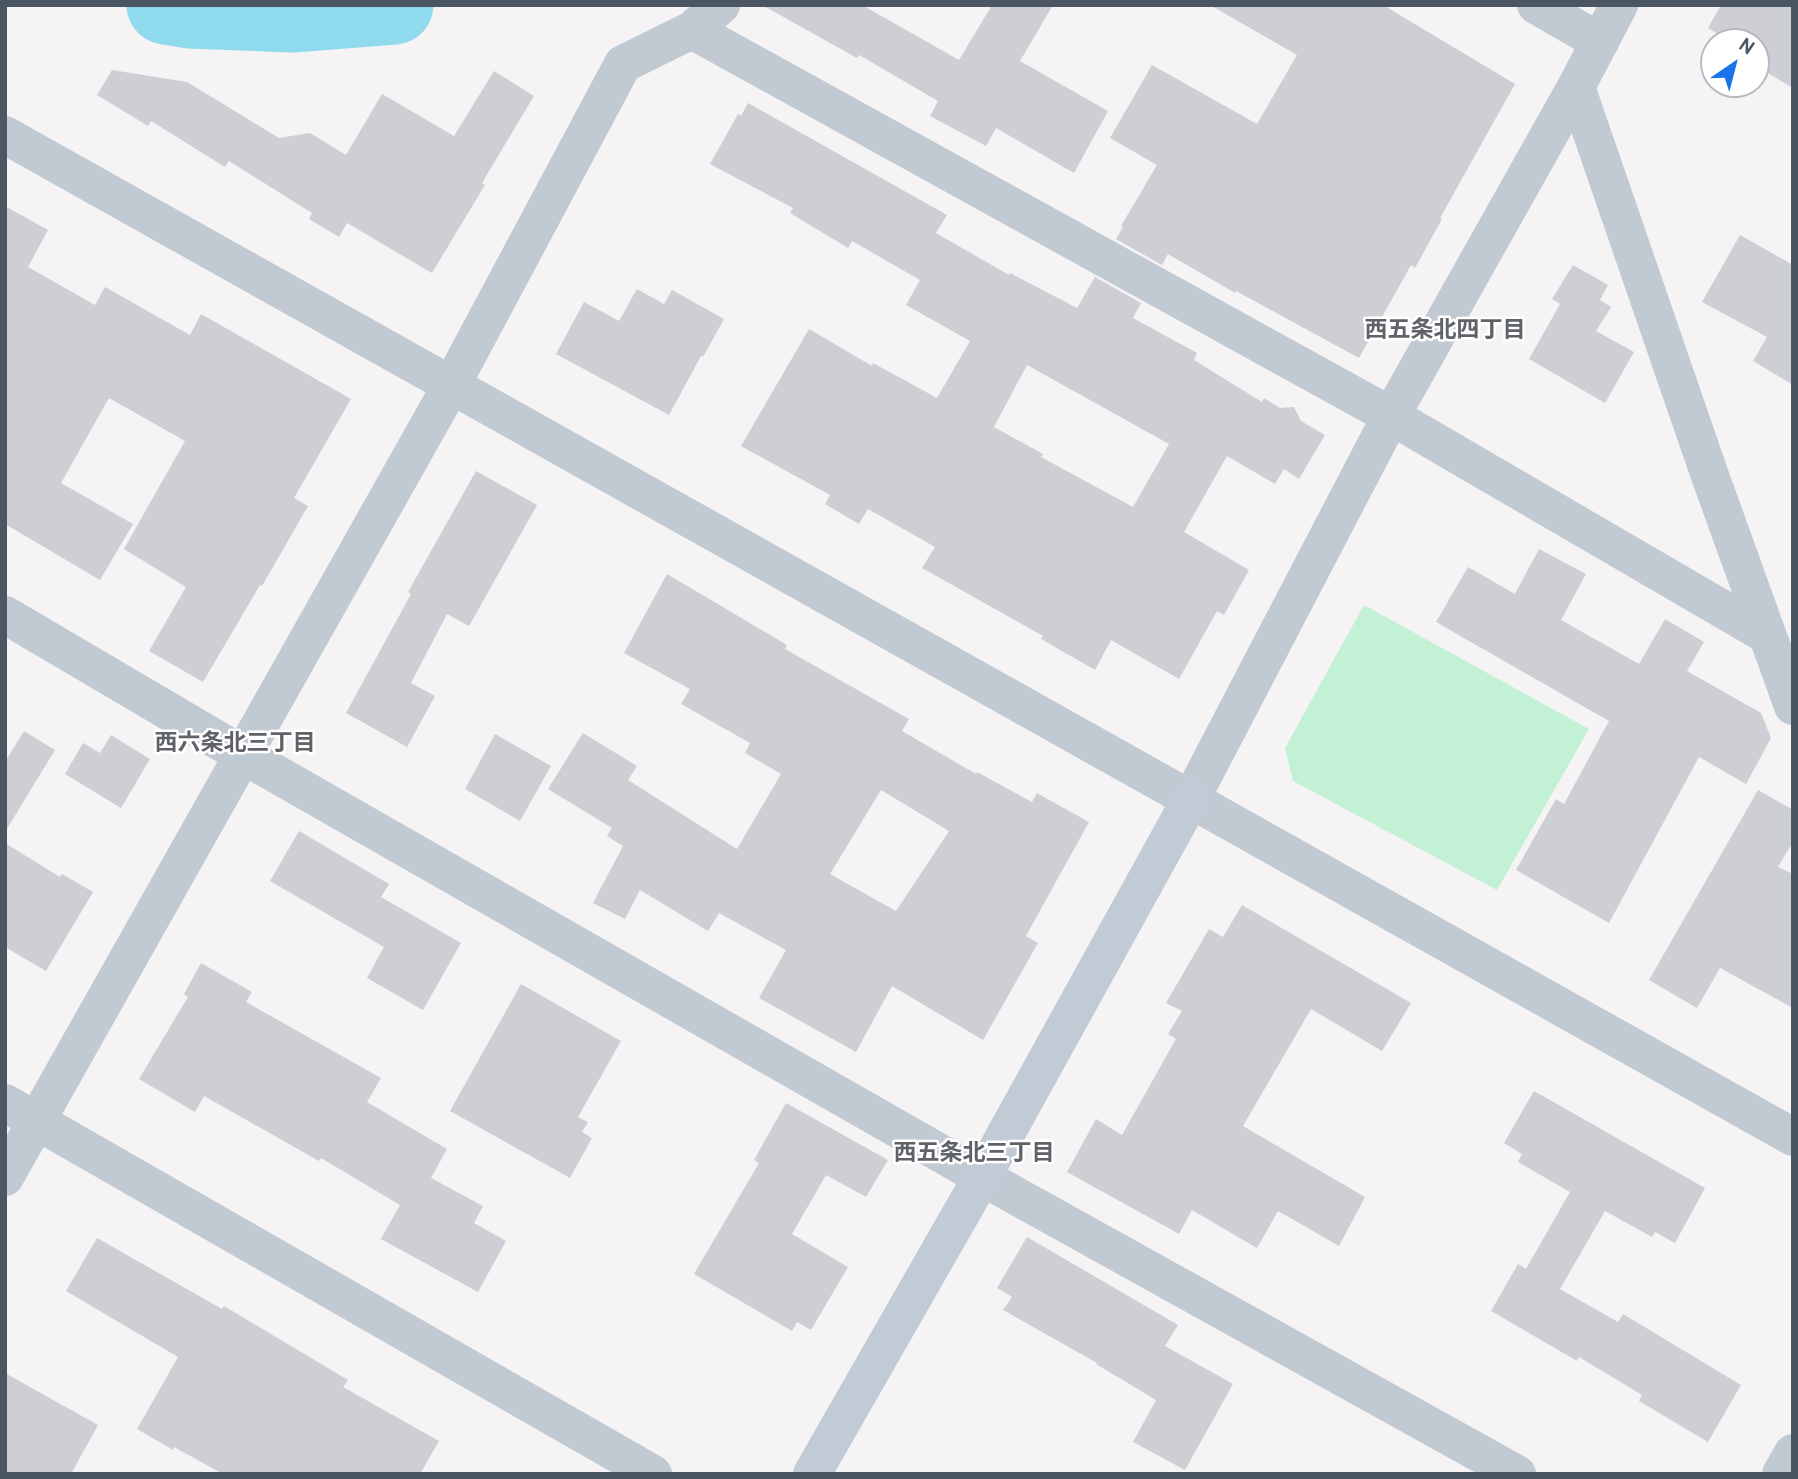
<!DOCTYPE html>
<html>
<head>
<meta charset="utf-8">
<style>
	body { margin:0 }
	#map { position:relative; width:1798px; height:1479px; overflow:hidden; background:#f5f3f3; font-family:Overpass,sans-serif }
	canvas { display:block }
	.frame { position:absolute; inset:0; border:7px solid #4a5661; pointer-events:none }
	.north { position:absolute; left:1700px; top:28px; width:70px; height:70px; box-sizing:border-box; background:#fff; border:2px solid #b7bbc0; border-radius:50%; rotate:35deg; font-size:19px; font-weight:700; line-height:28px; text-align:center; color:#4a5661 }
	.north::after { content:''; display:block; margin:auto; width:24px; height:32px; background:#1a73e8; clip-path:polygon(50% 0,100% 100%,50% 72%,0 100%) }
</style>
</head>
<body>
<div id="map">
<canvas width="1798" height="1479"></canvas>
<div class="frame"></div>
<div class="north">N</div>
</div>
<script>
const ctx = document.querySelector('canvas').getContext('2d');
ctx.lineJoin = 'round';
function paint(path, color) { ctx.fillStyle = color; ctx.fill(path, 'evenodd'); }
const toPath = rows => new Path2D(rows.map(r => 'M' + r).join(''));
function stroke(path, color, width, dash) { ctx.strokeStyle = color; ctx.lineWidth = width; ctx.lineCap = dash ? 'butt' : 'round'; ctx.setLineDash(dash || []); ctx.stroke(path); }
function drawText(font, color, halo, rows, align = 'center') {
  ctx.font = font + ' Overpass,"Noto Sans JP",sans-serif'; ctx.lineWidth = 5; ctx.setLineDash([]); ctx.textBaseline = 'middle'; ctx.strokeStyle = halo; ctx.fillStyle = color; for (const [text, x, y, turn = 0] of rows) {
    ctx.save(); ctx.translate(x, y); ctx.rotate((+turn || 0) * Math.PI / 180); ctx.textAlign = isNaN(turn) ? turn : align; if (halo) ctx.strokeText(text, 0, 0); ctx.fillText(text, 0, 0); ctx.restore();
  }
}
const green = toPath([
	[1364,605,1589,729,1497,890,1293,781,1285,748]
]);
const river = toPath([
	[166,5,190,9,292,13,394,5]
]);
const building = toPath([
	[762,5,862,5,959,60,992,5,1053,5,1020,61,1108,111,1074,173,996,128,986,146,930,116,938,101,859,55,857,58],
	[1210,5,1383,5,1515,84,1440,218,1442,219,1415,268,1411,265,1359,358,1236,291,1235,293,1168,254,1162,265,1116,239,1123,227,1121,226,1157,165,1110,138,1152,65,1257,124,1297,55],
	[1721,5,1793,5,1793,88,1756,66,1756,42,1732,42,1708,28],
	[112,70,187,82,279,138,310,133,346,155,382,94,454,136,494,71,534,96,482,183,485,185,432,273,347,223,339,237,309,219,312,213,229,161,225,167,151,121,148,126,97,95],
	[748,103,947,215,936,233,1009,275,1010,273,1077,308,1095,277,1141,303,1133,318,1197,353,1194,360,1262,402,1264,398,1280,408,1294,407,1301,421,1325,435,1299,479,1284,469,1275,484,1227,456,1184,532,1249,570,1224,615,1217,611,1179,679,1111,640,1095,670,1041,639,1043,636,922,568,935,547,868,509,859,524,825,504,830,495,741,446,809,329,872,366,873,363,937,398,970,341,906,305,920,280,852,241,848,248,790,213,793,208,710,164,738,114,741,116],
	[1027,365,1169,444,1133,507,1041,457,1043,454,994,427],
	[5,206,48,230,28,267,95,305,105,287,190,335,201,314,351,399,294,498,308,506,262,586,260,585,203,682,149,651,186,587,124,549,185,441,109,398,61,483,133,524,100,580,5,524],
	[1740,235,1793,265,1793,385,1753,361,1767,337,1702,302],
	[1573,265,1608,285,1600,300,1611,307,1596,331,1634,352,1605,403,1529,359,1560,304,1552,299],
	[637,289,664,304,672,290,724,319,703,357,701,356,669,415,556,354,584,302,619,321],
	[476,471,537,505,469,626,447,614,411,683,435,696,407,747,346,713,411,594,408,592],
	[1539,549,1586,574,1561,620,1639,664,1665,619,1704,642,1687,671,1761,713,1771,738,1746,784,1699,757,1609,923,1516,870,1556,799,1564,804,1609,721,1436,622,1468,567,1515,594],
	[667,574,787,645,785,649,909,719,902,731,976,774,977,772,1032,802,1037,793,1089,822,1026,936,1038,943,983,1040,892,986,856,1052,759,998,786,950,719,913,708,931,640,890,625,919,593,903,623,846,607,836,612,828,548,789,583,733,637,766,628,780,737,849,781,774,745,753,750,743,681,704,690,689,624,653],
	[881,790,949,831,896,911,830,874],
	[24,731,55,750,5,832,5,762],
	[495,734,551,766,520,821,465,789],
	[111,735,150,759,121,808,65,774,83,743,100,753],
	[1758,790,1793,810,1793,842,1778,867,1793,874,1793,1008,1720,968,1697,1008,1649,980],
	[299,831,389,884,381,897,461,943,423,1010,367,978,384,947,270,881],
	[5,843,60,877,62,874,93,892,46,971,5,947],
	[1242,905,1411,1003,1382,1051,1311,1009,1243,1126,1365,1197,1339,1246,1278,1211,1257,1248,1192,1210,1179,1234,1067,1172,1096,1119,1122,1135,1176,1039,1168,1034,1182,1011,1166,1003,1209,929,1223,937],
	[201,963,252,992,246,1002,381,1078,367,1102,447,1149,431,1178,483,1206,474,1223,506,1241,478,1292,381,1239,400,1205,321,1158,319,1161,204,1096,195,1112,139,1079,188,997,184,994],
	[521,984,621,1041,578,1117,588,1122,582,1132,592,1138,570,1178,450,1111],
	[1534,1091,1705,1188,1675,1243,1655,1232,1652,1237,1605,1211,1560,1289,1618,1322,1623,1314,1741,1385,1708,1442,1639,1401,1642,1395,1579,1357,1577,1361,1491,1311,1518,1264,1526,1269,1570,1192,1518,1162,1522,1154,1504,1143],
	[786,1103,888,1160,866,1197,826,1175,792,1234,848,1267,811,1330,797,1322,792,1331,694,1274,759,1163,754,1160],
	[1027,1237,1178,1325,1165,1346,1233,1384,1185,1470,1133,1442,1156,1400,1096,1364,1097,1363,1003,1310,1012,1297,997,1288],
	[97,1238,222,1309,224,1306,348,1380,343,1387,439,1441,420,1474,223,1474,174,1447,173,1450,137,1429,178,1357,66,1291],
	[5,1373,98,1425,71,1474,5,1474]
]);
const street = toPath([
	[1536,5,1600,42],
	[692,30,1391,416,1767,635],
	[1576,87,1709,473,1793,706],
	[5,135,1793,1137],
	[5,615,243,755,982,1177,1517,1474],
	[1191,799,1391,416,1576,87,1619,5],
	[5,1103,653,1474],
	[5,1177,452,384,623,64,692,30,721,5],
	[1781,1474,1793,1453]
]);
const secondary = toPath([
	[812,1474,982,1177,1191,799]
]);
const neighbourhoodNames = [
	["西五条北四丁目",1445,332],
	["西六条北三丁目",235,745],
	["西五条北三丁目",974,1155]
];
paint(green, '#c3f1d5');
stroke(river, '#90daee', 79);
paint(building, '#cdcfd5');
stroke(street, '#c1cad2', 38);
stroke(secondary, '#c1cbd6', 38);
drawText('bold 23px', '#5f6368', '#fff', neighbourhoodNames);
</script>
</body>
</html>
